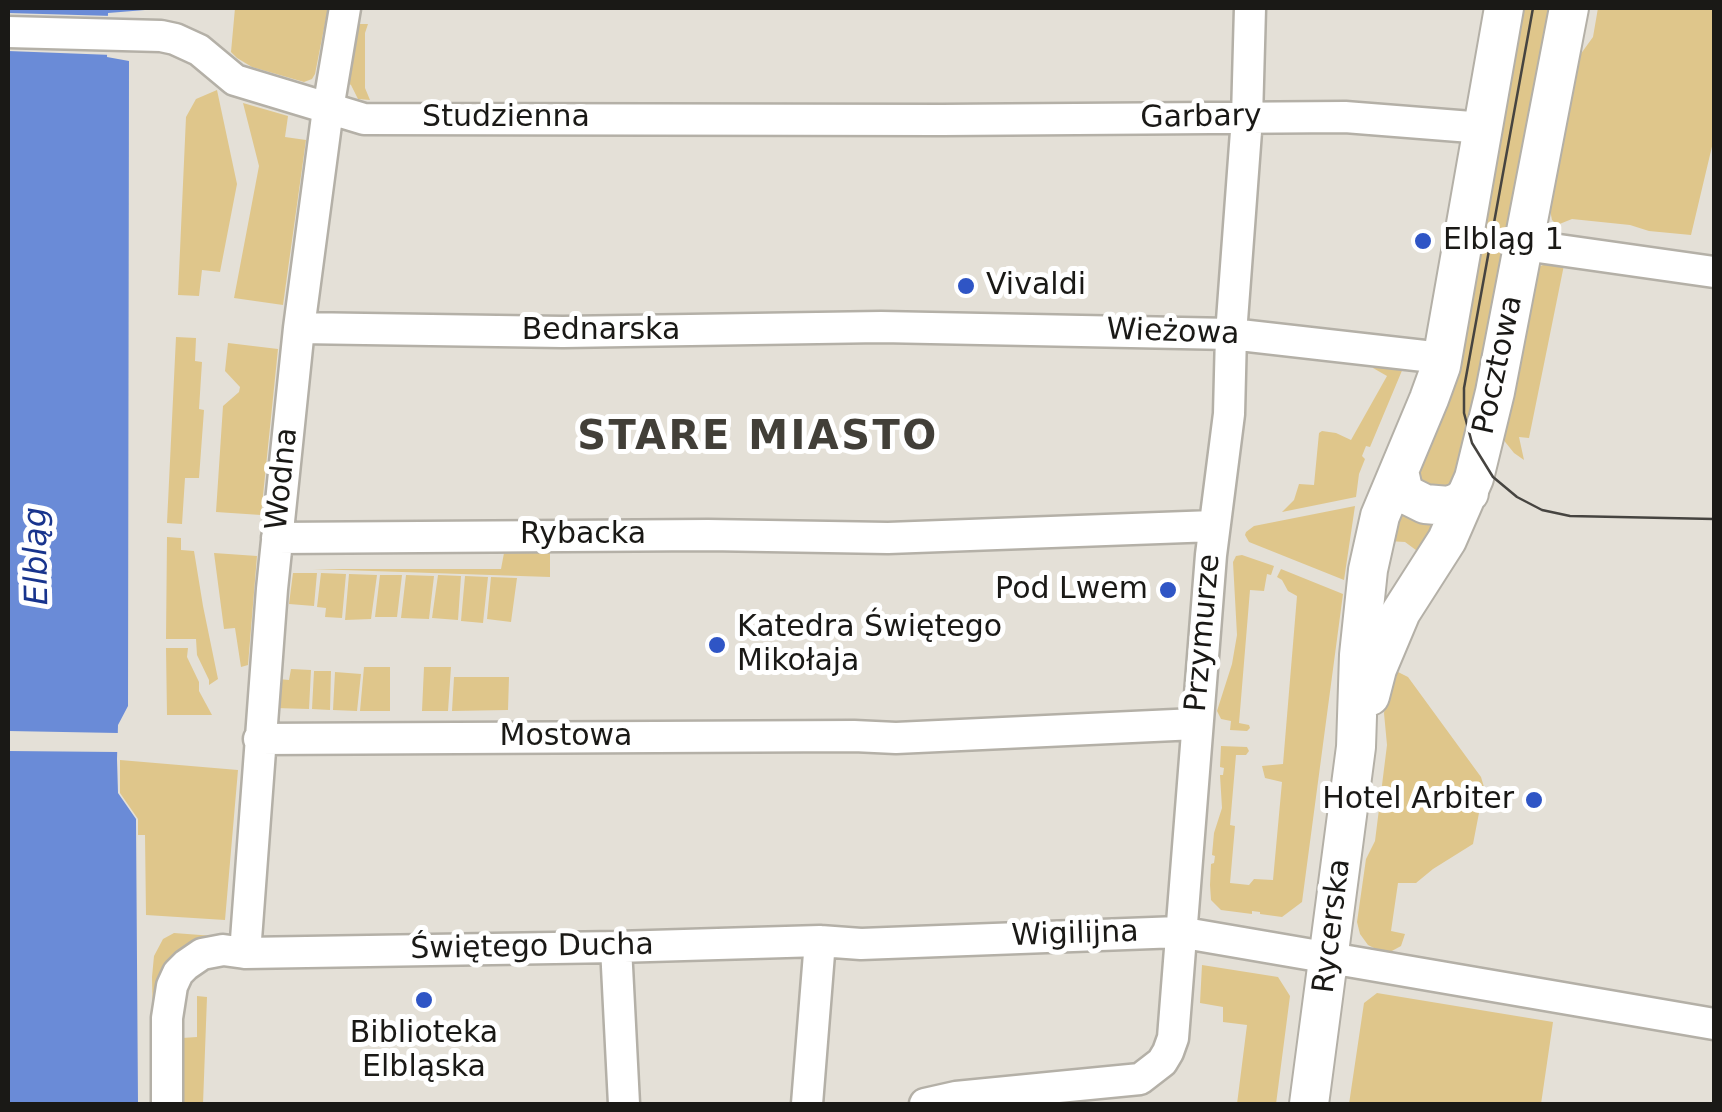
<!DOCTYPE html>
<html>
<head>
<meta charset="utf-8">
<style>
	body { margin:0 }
	#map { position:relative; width:1722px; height:1112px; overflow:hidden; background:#e4e0d7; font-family:"DejaVu Sans",sans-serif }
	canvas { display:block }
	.frame { position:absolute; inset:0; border:10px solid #1a1916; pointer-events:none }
</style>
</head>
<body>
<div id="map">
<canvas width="1722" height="1112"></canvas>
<div class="frame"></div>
</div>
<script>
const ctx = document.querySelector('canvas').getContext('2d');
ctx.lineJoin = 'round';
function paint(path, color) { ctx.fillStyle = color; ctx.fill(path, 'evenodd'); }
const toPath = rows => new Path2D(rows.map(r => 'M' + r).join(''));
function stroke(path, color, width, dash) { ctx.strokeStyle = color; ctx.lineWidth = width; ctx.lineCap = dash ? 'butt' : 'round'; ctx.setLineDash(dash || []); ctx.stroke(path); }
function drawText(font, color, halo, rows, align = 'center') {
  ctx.font = font + ' "DejaVu Sans",sans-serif'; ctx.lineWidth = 10; ctx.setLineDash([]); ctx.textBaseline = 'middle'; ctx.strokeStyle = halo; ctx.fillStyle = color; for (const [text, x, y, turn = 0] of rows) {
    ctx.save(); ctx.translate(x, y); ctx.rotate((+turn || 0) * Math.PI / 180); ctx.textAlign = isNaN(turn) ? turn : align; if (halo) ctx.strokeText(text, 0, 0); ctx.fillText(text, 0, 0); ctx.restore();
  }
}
const green = toPath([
	[235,8,328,8,315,74,312,79,304,82,252,67,237,58,231,52],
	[1514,8,1558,8,1472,448,1446,497,1410,475],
	[1598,8,1714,8,1714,138,1691,235,1649,231,1630,225,1572,219,1557,225,1552,220,1550,210,1580,55,1593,37],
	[353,24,368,24,365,33,365,88,370,100,358,99,351,85,343,80],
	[217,90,237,184,220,272,202,270,199,296,178,295,186,117,196,99],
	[243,103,288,116,285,137,306,140,283,305,234,298,259,166],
	[1548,263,1564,265,1529,438,1519,437,1524,460,1514,453,1498,433,1538,267],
	[176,337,196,338,195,361,202,362,199,409,204,410,199,478,185,478,182,524,167,523],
	[228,343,278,349,261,515,216,512,223,406,239,392,240,387,225,371],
	[1406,361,1370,447,1366,446,1362,456,1365,459,1359,474,1356,497,1282,512,1294,500,1299,484,1314,485,1319,433,1322,431,1336,433,1351,440,1387,376,1373,368,1372,362],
	[1399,500,1438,514,1420,553,1405,542,1388,541],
	[1355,506,1344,580,1249,542,1245,535,1246,532,1254,526],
	[167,537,181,538,181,550,194,551,203,606,218,679,209,685,209,680,197,655,196,639,166,639],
	[550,552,550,577,313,569,501,569,504,553],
	[214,553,257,556,248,665,241,667,235,628,224,629],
	[1242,555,1274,566,1271,575,1267,574,1264,591,1250,590,1239,723,1249,725,1250,728,1247,731,1230,730,1231,721,1221,719,1217,711,1232,664,1237,635,1233,562,1236,556],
	[1281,569,1343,594,1302,902,1282,917,1260,914,1260,912,1252,911,1252,914,1221,910,1211,900,1210,885,1211,864,1214,863,1215,856,1212,855,1214,833,1222,808,1220,775,1223,775,1224,768,1220,767,1221,746,1247,747,1249,751,1246,755,1236,755,1230,825,1235,826,1230,883,1249,885,1254,879,1273,880,1282,782,1265,778,1262,766,1283,764,1297,596,1288,591,1282,580,1277,577],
	[293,573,317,573,314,606,289,604],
	[321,573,346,574,342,618,325,617,326,608,317,607],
	[349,574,377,575,371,619,345,620],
	[380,575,402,575,397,617,375,617],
	[406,575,434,576,429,619,401,618],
	[438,575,461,576,458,620,432,618],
	[465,576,488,577,483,623,461,621],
	[491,577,517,578,511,622,487,619],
	[166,648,188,648,187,657,199,682,199,691,212,715,167,715],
	[364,667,390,667,390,711,360,711],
	[424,667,451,667,448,711,422,711],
	[291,669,311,670,309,709,275,708,278,679,289,680],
	[314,671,331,671,330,710,312,709],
	[1396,671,1408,677,1481,777,1484,787,1473,844,1433,869,1416,883,1398,883,1391,931,1405,934,1401,946,1390,952,1378,950,1368,945,1360,934,1357,922,1366,859,1375,841,1387,745,1384,713,1389,678],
	[335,672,361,674,357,711,333,710],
	[454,677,509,677,508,710,452,711],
	[120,760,238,770,225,920,146,915,145,835,138,835,138,819,120,793],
	[174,933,214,936,187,946,174,956,153,1027,152,977,154,956,163,939],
	[1202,965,1278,977,1290,996,1276,1104,1237,1104,1247,1025,1223,1022,1223,1007,1200,1003],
	[1377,993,1553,1022,1541,1104,1349,1104,1364,1003],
	[197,996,207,997,203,1104,184,1104,182,1038,197,1037]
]);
const water = toPath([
	[8,8,145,8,145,10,108,13,107,57,129,61,128,706,118,725,117,759,118,793,136,819,138,1104,8,1104]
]);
const pier = toPath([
	[8,13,113,16,112,55,8,51],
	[8,731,118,733,118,752,8,751]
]);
const minor = toPath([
	[8,32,161,36,175,39,199,50,235,80,364,119,942,120,1345,117,1484,128],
	[1524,245,1714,272],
	[299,328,563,332,881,327,1231,334,1442,358],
	[277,538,708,535,888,538,1214,526],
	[259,739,854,736,896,738,1196,724],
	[616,947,624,1104],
	[245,953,272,589,299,328,328,109,345,8],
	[167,1104,167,1018,172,986,178,973,186,965,202,954,223,950,245,953,616,947,820,941,861,944,1179,932,1714,1024],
	[807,1104,820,941],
	[925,1104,956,1097,1140,1079,1162,1062,1168,1052,1173,1038,1211,555,1229,414,1231,334,1247,118,1250,8]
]);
const major = toPath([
	[1399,471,1403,489,1409,496,1425,504,1449,506,1459,502,1469,493],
	[1370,696,1377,669,1401,612,1447,540,1474,478,1495,392,1569,8],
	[1309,1104,1356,747,1359,655,1368,570,1380,516,1429,399,1441,366,1504,8]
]);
const tram = toPath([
	[1533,8,1464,388,1464,413,1472,443,1493,477,1517,497,1542,510,1570,516,1714,519]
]);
const markers = [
	[1423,241,10,"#2f55c5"],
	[966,286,10,"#2f55c5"],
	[1168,590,10,"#2f55c5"],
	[717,645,10,"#2f55c5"],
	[1534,800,10,"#2f55c5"],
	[424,1000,10,"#2f55c5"]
];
const streetNames = [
	["Studzienna",506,118],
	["Garbary",1201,118,-1],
	["Bednarska",601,331],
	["Wieżowa",1173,333,2],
	["Pocztowa",1499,365,-78],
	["Wodna",283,479,-84],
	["Rybacka",583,535],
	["Przymurze",1204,633,-85],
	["Mostowa",566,737],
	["Rycerska",1333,926,-83],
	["Wigilijna",1075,935,-2],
	["Świętego Ducha",532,948,-1]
];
const poiNames = [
	["Elbląg 1",1443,241],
	["Vivaldi",986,286],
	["Pod Lwem",1148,590,"right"],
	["Katedra Świętego",737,628],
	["Mikołaja",737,662],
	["Hotel Arbiter",1514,800,"right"],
	["Biblioteka",424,1034,"center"],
	["Elbląska",424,1068,"center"]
];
const waterNames = [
	["Elbląg",38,556,-91]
];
const districtNames = [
	["STARE MIASTO",758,439]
];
paint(green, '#dfc68b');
paint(water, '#6a8bd7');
paint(pier, '#e4e0d7');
stroke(minor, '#b4b0a7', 35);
stroke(major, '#b4b0a7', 42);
stroke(minor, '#fff', 30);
stroke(major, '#fff', 38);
stroke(tram, '#464440', 2.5);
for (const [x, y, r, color] of markers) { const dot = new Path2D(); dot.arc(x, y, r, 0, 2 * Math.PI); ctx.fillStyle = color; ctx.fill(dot); stroke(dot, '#fff', 4); }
drawText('30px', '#1a1916', '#fff', streetNames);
drawText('30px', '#1a1916', '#fff', poiNames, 'left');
drawText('italic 32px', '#18348d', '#fff', waterNames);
ctx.letterSpacing = '2.5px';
drawText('bold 40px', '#423f38', '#fff', districtNames);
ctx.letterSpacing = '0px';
</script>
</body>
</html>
